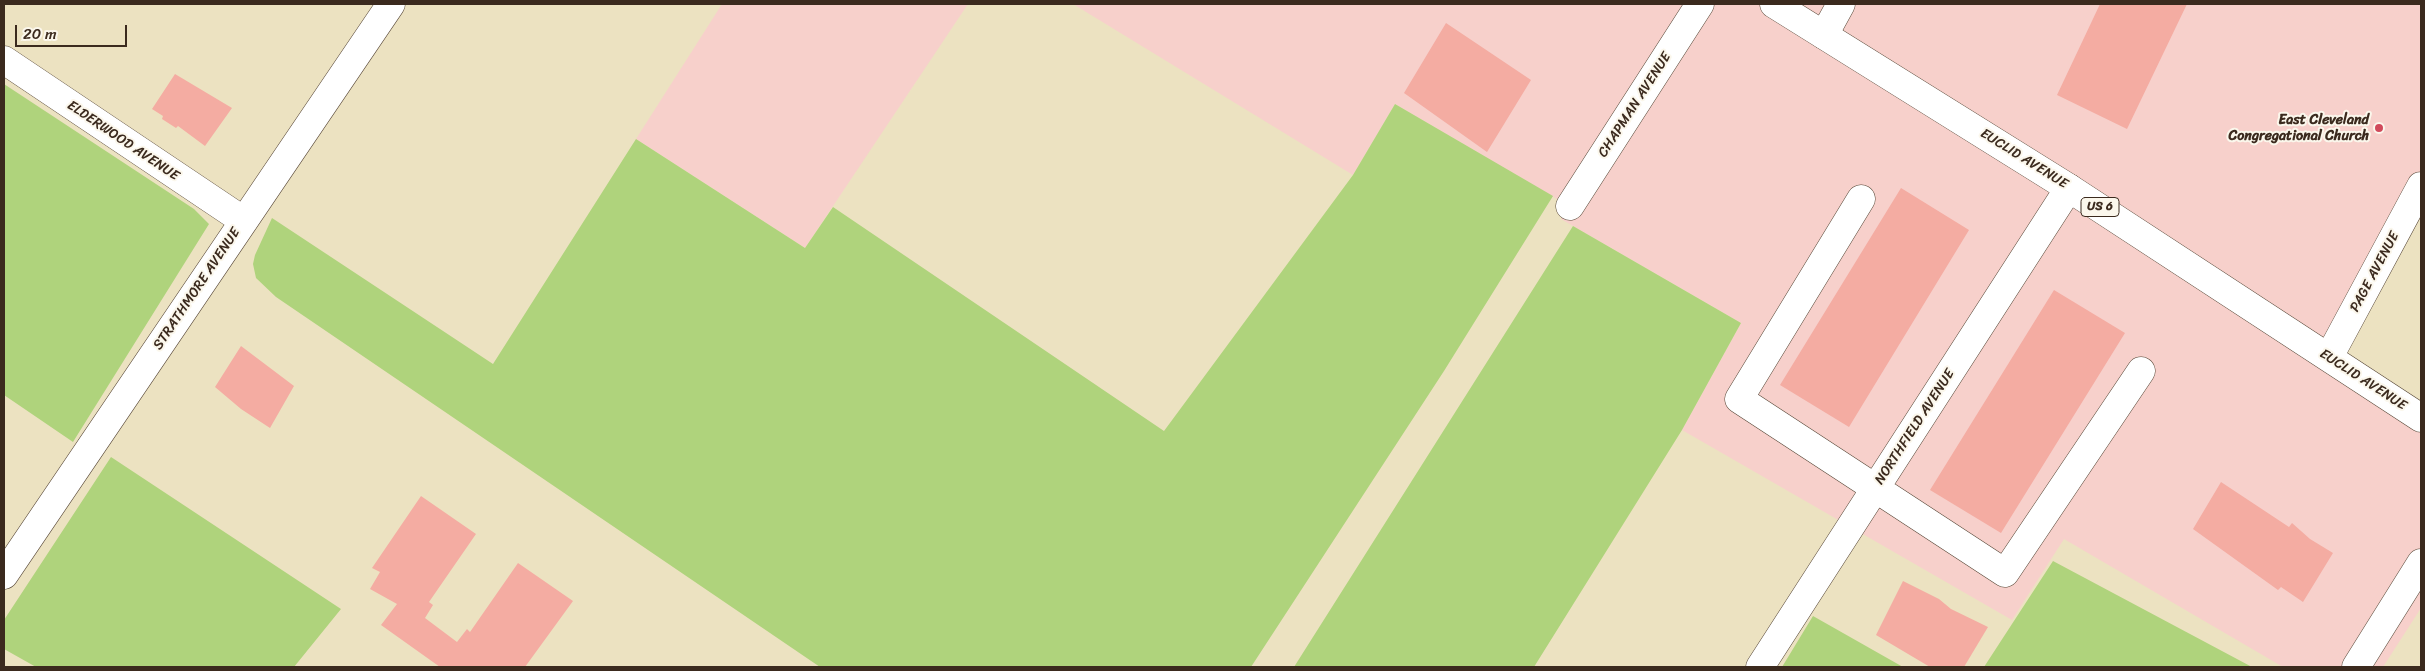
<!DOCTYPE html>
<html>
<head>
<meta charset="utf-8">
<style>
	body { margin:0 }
	#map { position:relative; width:2425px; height:671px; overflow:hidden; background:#ece2c1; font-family:Sriracha,sans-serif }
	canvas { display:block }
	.frame { position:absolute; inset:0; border:5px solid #3b2a1e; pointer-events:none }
	.scale { position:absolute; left:15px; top:25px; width:112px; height:22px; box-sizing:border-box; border:2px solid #3b2a1e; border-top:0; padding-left:6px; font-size:15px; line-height:18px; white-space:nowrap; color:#3b2a1e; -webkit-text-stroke:4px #fbf7ec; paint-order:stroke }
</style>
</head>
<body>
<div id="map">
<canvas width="2425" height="671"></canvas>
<div class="frame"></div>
<div class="scale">20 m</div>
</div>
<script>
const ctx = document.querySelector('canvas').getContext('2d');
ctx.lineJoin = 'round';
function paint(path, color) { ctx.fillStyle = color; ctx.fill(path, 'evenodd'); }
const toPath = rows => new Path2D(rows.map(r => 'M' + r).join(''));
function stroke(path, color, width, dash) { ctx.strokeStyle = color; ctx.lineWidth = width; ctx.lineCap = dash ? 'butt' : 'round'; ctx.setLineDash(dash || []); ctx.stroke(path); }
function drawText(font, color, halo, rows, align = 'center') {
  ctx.font = font + ' Sriracha,sans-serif'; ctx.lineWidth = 4; ctx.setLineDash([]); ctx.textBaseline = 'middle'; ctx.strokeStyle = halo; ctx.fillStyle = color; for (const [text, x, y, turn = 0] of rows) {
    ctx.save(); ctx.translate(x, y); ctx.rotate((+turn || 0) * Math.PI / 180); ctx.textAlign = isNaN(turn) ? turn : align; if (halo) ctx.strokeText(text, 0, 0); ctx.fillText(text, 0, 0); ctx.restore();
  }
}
const built = toPath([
	[722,4,968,4,805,248,636,139],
	[1073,4,2421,4,2421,186,2329,357,2421,418,2421,608,2383,667,2283,667,2064,539,2012,620,1682,430,1741,323,1561,219,1569,206,1395,104,1353,175]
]);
const green = toPath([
	[4,84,194,209,209,224,73,442,4,395],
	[1395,104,1553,196,1444,371,1251,667,820,667,276,297,256,278,253,264,255,255,272,218,493,364,636,139,805,248,833,207,1164,431,1353,175],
	[1573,226,1741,323,1682,430,1534,667,1294,667],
	[111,457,341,609,294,667,36,667,4,649,4,620],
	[2053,561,2252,667,1984,667],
	[1813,616,1903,667,1782,667]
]);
const building = toPath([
	[2100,4,2187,4,2127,129,2057,95],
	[1446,23,1531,80,1487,152,1404,93],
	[175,74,232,108,205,146,178,126,176,128,162,119,163,116,152,109],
	[1901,188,1969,230,1849,427,1780,385],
	[2054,290,2125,333,2001,533,1930,490],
	[241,346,294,386,270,428,241,409,215,387],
	[2221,482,2289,527,2292,523,2310,539,2333,553,2303,602,2281,587,2278,590,2193,529],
	[421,496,476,534,429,602,433,605,425,618,457,642,467,629,470,632,518,563,573,601,525,667,440,667,381,625,397,604,370,589,380,572,372,568],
	[1903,581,1939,599,1951,609,1988,627,1964,667,1930,667,1876,635]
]);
const minor = toPath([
	[1824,35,1841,4],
	[4,60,244,221],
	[1861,199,1739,399,2005,573,2141,371],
	[1570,206,1700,4],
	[2329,357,2421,186],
	[4,575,391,4],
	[1760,667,2069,188],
	[2356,667,2421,563]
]);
const major = toPath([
	[1774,4,2069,188,2421,418]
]);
const markers = [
	[2379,128,5,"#d1495b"]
];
const shields = [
	[2100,207,38]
];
const shieldNames = [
	["US 6",2100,207]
];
const streetNames = [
	["CHAPMAN AVENUE",1635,105,-57],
	["ELDERWOOD AVENUE",123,141,34],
	["EUCLID AVENUE",2024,159,32],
	["PAGE AVENUE",2375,272,-62],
	["STRATHMORE AVENUE",197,289,-56],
	["EUCLID AVENUE",2363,380,33],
	["NORTHFIELD AVENUE",1915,427,-57]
];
const poiNames = [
	["East Cleveland",2369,120],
	["Congregational Church",2369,136]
];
paint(built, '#f7d0cb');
paint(green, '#afd37c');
paint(building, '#f4aca2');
stroke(minor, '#564636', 29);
stroke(major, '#564636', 29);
stroke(minor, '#fff', 28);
stroke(major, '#fff', 28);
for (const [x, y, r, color] of markers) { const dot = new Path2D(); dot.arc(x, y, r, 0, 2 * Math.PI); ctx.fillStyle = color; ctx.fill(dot); stroke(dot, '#fbf7ec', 2); }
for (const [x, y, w] of shields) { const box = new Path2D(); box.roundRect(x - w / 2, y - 9.5, w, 19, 4); ctx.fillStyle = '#fbf7ec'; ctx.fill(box); stroke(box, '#3b2a1e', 1); }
drawText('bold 12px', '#3b2a1e', null, shieldNames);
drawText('14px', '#3b2a1e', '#fbf7ec', streetNames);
drawText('bold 14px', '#3b2a1e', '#fbf7ec', poiNames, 'right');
</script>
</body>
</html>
